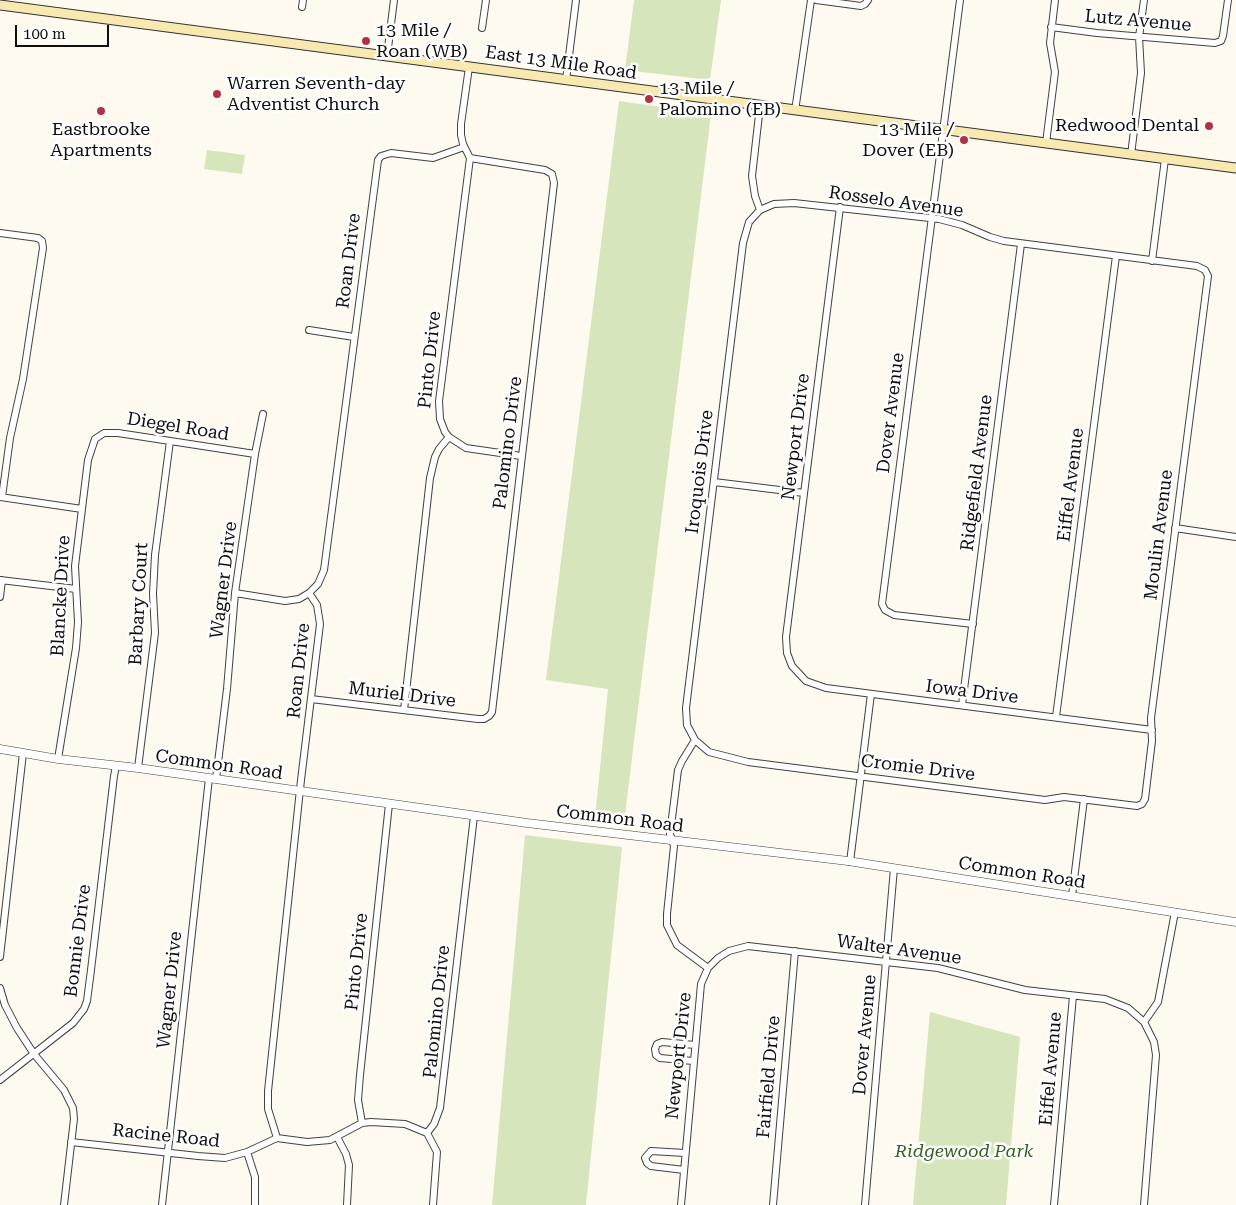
<!DOCTYPE html>
<html>
<head>
<meta charset="utf-8">
<style>
	body { margin:0 }
	#map { position:relative; width:1236px; height:1205px; overflow:hidden; background:#fefaf0; font-family:"Roboto Serif",serif }
	canvas { display:block }
	.scale { position:absolute; left:15px; top:25px; width:94px; height:22px; box-sizing:border-box; border:2px solid #0e0e0e; border-top:0; padding-left:6px; font-size:15px; line-height:18px; white-space:nowrap; color:#0e0e0e; -webkit-text-stroke:4px #fff; paint-order:stroke }
</style>
</head>
<body>
<div id="map">
<canvas width="1236" height="1205"></canvas>
<div class="scale">100 m</div>
</div>
<script>
const ctx = document.querySelector('canvas').getContext('2d');
ctx.lineJoin = 'round';
function paint(path, color) { ctx.fillStyle = color; ctx.fill(path, 'evenodd'); }
const toPath = rows => new Path2D(rows.map(r => 'M' + r).join(''));
function stroke(path, color, width, dash) { ctx.strokeStyle = color; ctx.lineWidth = width; ctx.lineCap = dash ? 'butt' : 'round'; ctx.setLineDash(dash || []); ctx.stroke(path); }
function drawText(font, color, halo, rows, align = 'center') {
  ctx.font = font + ' "Roboto Serif",serif'; ctx.lineWidth = 5; ctx.setLineDash([]); ctx.textBaseline = 'middle'; ctx.strokeStyle = halo; ctx.fillStyle = color; for (const [text, x, y, turn = 0] of rows) {
    ctx.save(); ctx.translate(x, y); ctx.rotate((+turn || 0) * Math.PI / 180); ctx.textAlign = isNaN(turn) ? turn : align; if (halo) ctx.strokeText(text, 0, 0); ctx.fillText(text, 0, 0); ctx.restore();
  }
}
const green = toPath([
	[634,0,721,0,710,80,625,70],
	[619,101,711,114,624,823,595,818,608,689,546,680],
	[207,150,245,155,242,174,204,169],
	[525,835,622,847,586,1205,492,1205],
	[930,1012,1020,1037,1006,1205,913,1205]
]);
const minor = toPath([
	[816,0,861,6,865,4,868,0],
	[960,0,882,604,885,610,894,615,973,624],
	[302,7,303,0],
	[1051,27,1097,33,1215,43,1221,41,1223,36,1228,0],
	[482,28,486,0],
	[387,56,394,0],
	[469,67,461,124,461,135,463,144,470,158,439,401,440,419,445,432,449,437,466,448,521,456],
	[566,80,576,0],
	[795,111,811,0],
	[1046,143,1055,72,1050,43,1055,0],
	[1131,155,1141,73,1139,37,1144,0],
	[840,207,786,637,787,653,792,666,806,681,826,688,1152,730],
	[0,233,38,238,42,241,43,248,23,379,10,438,2,497],
	[1152,261,1165,159],
	[309,330,354,337],
	[714,482,804,493],
	[0,497,82,509],
	[1175,528,1236,537],
	[0,580,76,589],
	[235,593,285,601,299,599,309,593,318,584,324,570,378,160,381,156,391,153,433,158,464,147],
	[0,597,2,580],
	[311,699,478,719,484,719,489,716,492,712,554,183,552,174,545,170,470,158],
	[962,705,1021,244],
	[404,710,430,478,435,457,439,449,449,437],
	[1056,717,1116,256],
	[695,740,709,752,748,762,1045,800,1064,797,1137,806,1142,804,1145,799,1152,741,1151,718,1208,276,1205,270,1197,266,1004,241,990,237,962,225,939,219,794,203,774,204,760,210],
	[58,759,76,648,78,622,75,566,88,460,95,439,104,433,118,433,255,454],
	[138,768,155,633,153,594,155,555,170,441],
	[216,779,227,689,235,593,255,454,263,414],
	[850,862,871,694],
	[1072,896,1084,799],
	[0,957,23,753],
	[708,968,677,945,667,925,667,914,674,846,670,834,678,770,682,761,695,740,687,725,686,708,743,243,749,222,760,210,755,196,752,176,760,106],
	[0,988,5,1005,17,1028,34,1054,64,1090,73,1108,74,1119,64,1205],
	[1144,1022,1158,1002,1175,912],
	[693,1061,660,1058,656,1055,655,1049,657,1044,662,1042,695,1045],
	[0,1080,73,1023,84,1009,87,1001,91,970,114,776,116,766],
	[362,1123,358,1100,360,1075,389,804],
	[427,1133,434,1124,440,1108,474,816],
	[427,1133,437,1152,433,1205],
	[337,1137,346,1154,349,1165,347,1205],
	[277,1138,268,1109,268,1091,301,780,320,624,317,605,309,593],
	[71,1142,198,1156,225,1158,247,1152,277,1138,307,1142,330,1140,362,1123,371,1122,405,1124,427,1133],
	[247,1152,255,1177,255,1205],
	[684,1170,651,1166,647,1163,645,1158,651,1151,685,1153],
	[162,1205,209,778],
	[681,1205,701,984,708,968,718,958,729,951,748,946,938,968,1025,990,1105,999,1128,1008,1144,1022,1154,1042,1156,1055,1144,1205],
	[773,1205,795,951],
	[865,1205,894,868],
	[1054,1205,1073,996]
]);
const tertiary = toPath([
	[0,749,58,759,138,768,527,823,848,861,1236,922]
]);
const secondary = toPath([
	[0,5,1236,168]
]);
const markers = [
	[366,41,5,"#b23244"],
	[217,94,5,"#b23244"],
	[649,99,5,"#b23244"],
	[101,111,5,"#b23244"],
	[1209,126,5,"#b23244"],
	[964,140,5,"#b23244"]
];
const streetNames = [
	["Lutz Avenue",1138,21,5],
	["East 13 Mile Road",561,63,8],
	["Rosselo Avenue",896,202,8],
	["Roan Drive",349,261,-83],
	["Pinto Drive",430,360,-84],
	["Dover Avenue",891,413,-83],
	["Diegel Road",178,427,9],
	["Newport Drive",796,437,-83],
	["Palomino Drive",508,443,-83],
	["Iroquois Drive",700,472,-83],
	["Ridgefield Avenue",977,473,-83],
	["Eiffel Avenue",1071,485,-83],
	["Moulin Avenue",1159,535,-83],
	["Wagner Drive",224,580,-83],
	["Blancke Drive",61,596,-87],
	["Barbary Court",139,604,-87],
	["Roan Drive",299,671,-84],
	["Iowa Drive",972,692,7],
	["Muriel Drive",402,695,7],
	["Common Road",219,765,8],
	["Cromie Drive",918,768,7],
	["Common Road",620,819,7],
	["Common Road",1022,873,9],
	["Bonnie Drive",78,941,-83],
	["Walter Avenue",899,950,8],
	["Pinto Drive",357,962,-84],
	["Wagner Drive",170,990,-84],
	["Palomino Drive",437,1012,-84],
	["Dover Avenue",865,1035,-85],
	["Newport Drive",679,1056,-84],
	["Eiffel Avenue",1051,1069,-85],
	["Fairfield Drive",769,1077,-85],
	["Racine Road",166,1136,6]
];
const poiNames = [
	["13 Mile /",376,31],
	["Roan (WB)",376,52],
	["Warren Seventh-day",227,84],
	["Adventist Church",227,105],
	["13 Mile /",659,89],
	["Palomino (EB)",659,110],
	["Redwood Dental",1199,126,"right"],
	["Eastbrooke",101,130,"center"],
	["Apartments",101,151,"center"],
	["13 Mile /",954,130,"right"],
	["Dover (EB)",954,151,"right"]
];
const parkNames = [
	["Ridgewood Park",964,1152]
];
paint(green, '#d6e5bc');
stroke(minor, '#414141', 8);
stroke(tertiary, '#414141', 9);
stroke(secondary, '#303030', 11);
stroke(minor, '#fff', 6);
stroke(tertiary, '#fff', 8);
stroke(secondary, '#f8e9b1', 9);
for (const [x, y, r, color] of markers) { const dot = new Path2D(); dot.arc(x, y, r, 0, 2 * Math.PI); ctx.fillStyle = color; ctx.fill(dot); stroke(dot, '#fff', 2); }
drawText('18px', '#0e0e0e', '#fff', streetNames);
drawText('18px', '#0e0e0e', '#fff', poiNames, 'left');
drawText('italic 18px', '#366024', '#fff', parkNames);
</script>
</body>
</html>
